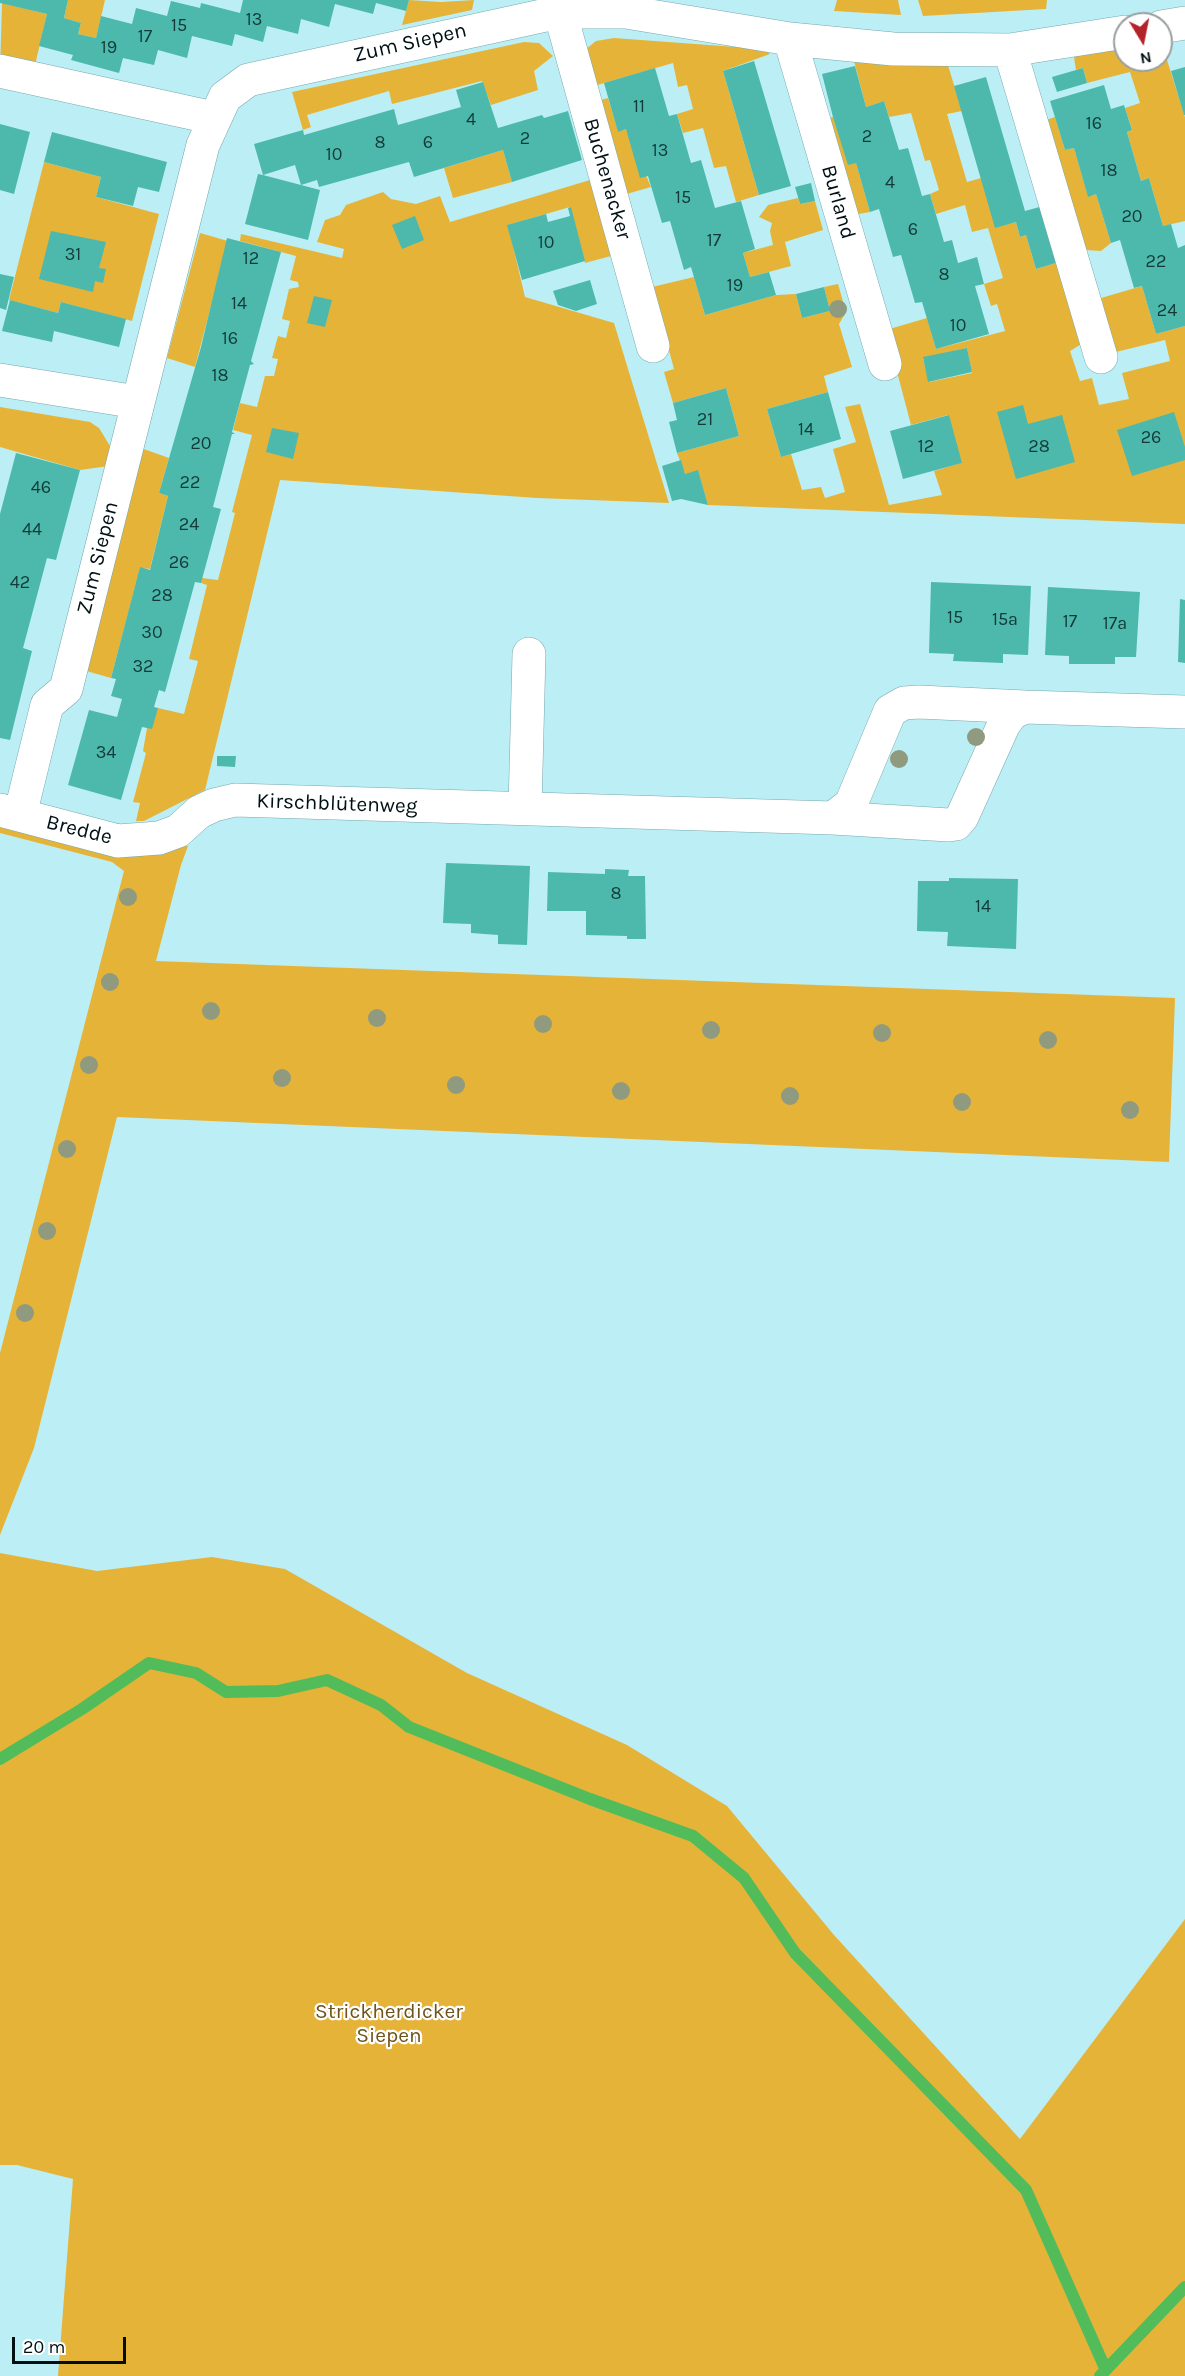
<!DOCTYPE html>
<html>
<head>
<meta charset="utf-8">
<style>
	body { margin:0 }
	#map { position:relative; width:1185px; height:2376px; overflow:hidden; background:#bbeff5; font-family:Karla,sans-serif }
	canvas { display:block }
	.north { position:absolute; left:1113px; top:12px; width:60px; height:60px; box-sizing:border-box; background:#fff; border:2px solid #999fa0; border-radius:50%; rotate:170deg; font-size:16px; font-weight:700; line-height:24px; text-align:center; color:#001012 }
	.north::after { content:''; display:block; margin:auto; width:21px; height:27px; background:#b42329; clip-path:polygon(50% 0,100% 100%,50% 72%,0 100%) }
	.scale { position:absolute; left:12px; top:2337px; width:114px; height:27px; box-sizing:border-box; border:3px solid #001012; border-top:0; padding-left:8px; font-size:18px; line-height:21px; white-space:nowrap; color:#001012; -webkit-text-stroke:4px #fff; paint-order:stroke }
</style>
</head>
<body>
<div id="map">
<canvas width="1185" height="2376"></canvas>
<div class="north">N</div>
<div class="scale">20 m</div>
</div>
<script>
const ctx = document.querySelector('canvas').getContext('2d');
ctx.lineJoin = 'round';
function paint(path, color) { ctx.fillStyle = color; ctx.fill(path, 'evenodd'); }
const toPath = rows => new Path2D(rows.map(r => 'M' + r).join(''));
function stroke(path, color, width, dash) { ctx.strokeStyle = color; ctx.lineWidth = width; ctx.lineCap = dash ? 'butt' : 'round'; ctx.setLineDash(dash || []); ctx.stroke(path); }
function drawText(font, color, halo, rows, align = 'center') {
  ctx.font = font + ' Karla,sans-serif'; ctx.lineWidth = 4.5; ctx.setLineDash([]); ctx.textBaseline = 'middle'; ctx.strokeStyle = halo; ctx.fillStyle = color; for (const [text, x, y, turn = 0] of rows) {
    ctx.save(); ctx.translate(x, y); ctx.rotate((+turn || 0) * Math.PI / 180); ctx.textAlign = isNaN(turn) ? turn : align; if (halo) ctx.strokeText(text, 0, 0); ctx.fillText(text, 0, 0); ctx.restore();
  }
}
const green = toPath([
	[68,0,105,0,96,38,78,34,81,23,64,18],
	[409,0,441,2,474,0,472,10,402,25],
	[837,0,898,0,901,15,834,11],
	[918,0,1047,0,1046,9,923,16],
	[2,3,47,14,32,78,0,71],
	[614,38,763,49,770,54,723,71,759,195,736,202,726,166,714,168,703,128,683,133,677,114,693,109,687,85,678,87,673,63,594,86,586,49,596,41],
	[1161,41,1185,117,1185,221,1163,226,1149,178,1141,181,1127,132,1132,130,1125,108,1140,103,1130,72,1087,83,1083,68,1076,70,1073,51,1125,45,1125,60,1161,60],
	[524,42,539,43,553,56,534,71,538,90,491,105,482,81,392,104,389,91,307,115,311,127,303,130,292,92],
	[853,57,947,62,962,111,947,114,967,182,981,178,996,227,1016,222,1020,237,1026,235,1036,269,1059,262,1083,343,1070,351,1080,381,1092,378,1099,405,1129,399,1122,373,1170,361,1165,340,1116,352,1101,298,1142,286,1156,334,1185,326,1185,524,708,505,698,471,685,474,677,453,739,436,726,388,673,403,664,372,674,369,652,287,694,277,705,315,776,295,796,294,802,318,830,311,824,287,838,284,846,312,839,324,852,367,824,376,828,392,767,409,781,457,791,454,802,490,821,487,825,498,845,492,833,449,856,442,845,407,860,404,889,505,942,495,934,471,961,463,948,415,911,425,886,330,927,318,936,349,1005,331,997,304,991,306,984,284,1003,278,988,228,972,232,965,205,936,214,930,194,939,190,930,160,925,161,911,113,889,117,884,101,866,107],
	[967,348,972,373,929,382,923,358],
	[608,98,618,131,626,129,651,187,623,195,597,101],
	[833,117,856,163,870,212,853,215,826,119],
	[1055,117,1065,150,1074,148,1088,196,1096,194,1111,243,1101,251,1086,250,1046,120],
	[503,150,512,182,453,198,444,168],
	[44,162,101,177,96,197,159,214,132,321,61,302,58,313,9,300],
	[590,180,611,256,585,263,570,207,508,225,525,297,614,323,669,503,537,498,280,480,205,790,144,821,136,821,140,803,133,802,146,753,143,751,147,728,158,708,184,714,198,661,189,659,207,585,201,583,202,578,218,580,235,513,232,512,252,435,233,430,240,403,257,407,265,376,274,376,278,359,272,358,278,336,286,338,290,321,282,319,289,289,299,287,298,282,290,280,296,256,240,241,241,234,342,258,344,249,317,242,325,220,340,215,346,205,383,192,391,199,416,204,440,196,450,222],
	[798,198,800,204,815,201,823,230,785,242,791,266,750,277,743,253,773,245,770,231,772,223,759,217,768,205],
	[200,233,228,241,195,367,167,358],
	[0,407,90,422,99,428,110,446,109,466,80,470,0,447],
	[141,448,169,458,159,493,168,496,150,569,140,568,111,678,83,670],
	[0,810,159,838,188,846,181,865,156,961,1175,998,1169,1162,117,1117,34,1448,0,1535,0,1353,124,871,112,862,0,833],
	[0,1553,97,1571,212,1557,285,1569,467,1673,627,1745,727,1806,834,1935,1020,2139,1185,1919,1185,2376,58,2376,73,2179,17,2165,0,2165]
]);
const stream = toPath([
	[0,1759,82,1709,149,1663,196,1673,226,1692,278,1691,327,1680,381,1705,409,1727,590,1799,693,1836,744,1878,795,1953,1026,2190,1105,2368],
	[1100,2376,1185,2287]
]);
const building = toPath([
	[0,0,68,0,64,18,81,23,78,34,96,38,101,16,132,24,136,8,167,16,171,1,200,8,201,3,240,13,243,0,409,0,406,11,376,3,373,14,335,4,329,27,301,19,298,34,267,26,263,42,235,34,232,46,192,36,187,58,158,50,154,65,123,58,119,73,71,60,73,55,39,46,47,14,0,3],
	[754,61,791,186,759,195,723,71],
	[855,66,866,107,884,101,899,150,908,148,922,196,930,194,944,242,952,240,958,263,977,257,984,284,975,286,989,334,936,349,922,302,915,303,901,255,893,257,879,209,870,212,856,163,848,165,833,117,822,74],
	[1185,67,1185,115,1184,115,1171,71],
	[655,68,669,116,677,114,691,163,701,160,715,208,741,201,755,249,743,253,750,277,769,272,776,295,705,315,691,267,684,270,670,221,662,223,648,176,640,178,626,129,618,132,604,83],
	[1083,68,1087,83,1057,92,1052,77],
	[986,77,1025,211,1043,206,1059,262,1036,269,1026,235,1020,237,1016,222,995,228,954,86],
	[483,82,498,128,542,115,544,118,568,111,582,160,512,182,503,150,414,177,409,162,319,187,317,180,301,185,295,165,263,175,320,190,308,240,245,224,258,174,263,175,254,144,303,130,304,135,394,109,398,125,461,107,456,90],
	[1104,85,1111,109,1124,105,1132,130,1127,132,1141,181,1149,178,1163,226,1171,224,1178,248,1185,245,1185,326,1156,334,1142,286,1134,288,1120,240,1111,243,1096,194,1088,197,1074,148,1065,150,1050,101],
	[0,124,30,132,14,194,0,190],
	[52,132,167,162,159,192,138,187,133,206,96,197,101,177,44,162],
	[811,183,815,201,800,204,795,187],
	[571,207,585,261,522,280,507,225,546,214,548,222,570,216,568,208],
	[415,216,424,240,402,249,392,225],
	[51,231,106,242,99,268,106,269,103,283,95,281,93,292,39,279],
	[227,238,281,252,251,361,254,364,250,365,232,432,235,434,232,434,213,507,221,509,201,583,195,582,165,692,159,690,154,707,158,708,152,729,142,727,121,800,68,785,89,710,117,717,122,699,111,696,116,679,111,678,140,567,150,570,168,496,159,493,201,347],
	[0,274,14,277,6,310,0,308],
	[590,280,597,304,576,311,558,305,553,291],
	[824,287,830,311,802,318,796,294],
	[314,296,332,300,325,327,307,323],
	[10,300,58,313,61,302,126,319,119,347,54,331,52,342,2,331],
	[967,348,972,372,928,382,923,357],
	[726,388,739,436,677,453,669,422,677,420,673,403],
	[828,392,841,439,781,457,767,409],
	[1023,405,1028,424,1062,415,1075,462,1016,479,997,412],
	[1174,412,1185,447,1185,460,1132,476,1117,430],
	[949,415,962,463,903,479,890,431],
	[272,428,299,433,293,459,266,452],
	[16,453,80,470,56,560,47,558,23,648,32,651,10,740,0,738,0,514],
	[681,460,685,474,698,470,708,505,681,499,672,501,662,466],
	[931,582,1031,586,1028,655,1003,654,1003,663,953,661,954,654,929,653],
	[1048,587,1140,592,1136,657,1115,657,1115,664,1069,664,1069,656,1045,655],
	[1180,599,1185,600,1185,663,1178,662],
	[217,756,236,756,235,767,217,766],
	[446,863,530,866,527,945,498,944,498,935,471,933,471,924,443,923],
	[605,869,629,870,628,876,645,876,646,939,627,939,627,936,586,935,586,911,547,911,548,872,605,874],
	[949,878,1018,879,1016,949,947,946,948,932,917,931,918,881,949,881]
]);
const minor = toPath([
	[560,12,653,346],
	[1161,27,1185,23],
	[790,39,885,364],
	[1010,50,1101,357],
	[0,71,214,118],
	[0,380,137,402],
	[525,808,529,654],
	[0,810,118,841,159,838,178,831,199,812,214,805,235,800,833,818,949,825,956,824,962,817,1004,724,1012,713,1025,707,1185,712],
	[20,815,47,705,66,689,203,145,225,97,248,80,560,12,626,12,790,39,893,49,1010,50,1125,32],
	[833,818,851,804,890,711,904,703,919,702,1025,707]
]);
const trees = [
	[838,309],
	[976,737],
	[899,759],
	[128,897],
	[110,982],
	[211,1011],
	[377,1018],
	[543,1024],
	[711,1030],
	[882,1033],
	[1048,1040],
	[89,1065],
	[282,1078],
	[456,1085],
	[621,1091],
	[790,1096],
	[962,1102],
	[1130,1110],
	[67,1149],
	[47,1231],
	[25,1313]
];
const numberNames = [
	["13",254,20],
	["15",179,26],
	["17",145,37],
	["19",109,48],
	["11",639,107],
	["4",471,120],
	["16",1094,124],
	["2",867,137],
	["2",525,139],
	["8",380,143],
	["6",428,143],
	["13",660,151],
	["10",334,155],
	["18",1109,171],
	["4",890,183],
	["15",683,198],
	["20",1132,217],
	["6",913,230],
	["17",714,241],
	["10",546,243],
	["31",73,255],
	["12",251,259],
	["22",1156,262],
	["8",944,275],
	["19",735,286],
	["14",239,304],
	["24",1167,311],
	["10",958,326],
	["16",230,339],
	["18",220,376],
	["21",705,420],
	["14",806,430],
	["26",1151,438],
	["20",201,444],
	["12",926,447],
	["28",1039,447],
	["22",190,483],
	["46",41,488],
	["24",189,525],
	["44",32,530],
	["26",179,563],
	["42",20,583],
	["28",162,596],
	["15",955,618],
	["15a",1005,620],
	["17",1070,622],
	["17a",1115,624],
	["30",152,633],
	["32",143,667],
	["34",106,753],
	["8",616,894],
	["14",983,907]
];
const streetNames = [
	["Zum Siepen",410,43,-13],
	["Buchenacker",607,179,74],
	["Burland",838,202,74],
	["Zum Siepen",98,558,-76],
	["Kirschblütenweg",337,804,2],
	["Bredde",79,830,14]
];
const parkNames = [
	["Strickherdicker",389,2012],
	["Siepen",389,2036]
];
paint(green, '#e6b339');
stroke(stream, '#52bc5b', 12);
paint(building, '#4cb9ac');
stroke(minor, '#76a8ae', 34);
stroke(minor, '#fff', 33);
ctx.fillStyle = '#909a7e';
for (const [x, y] of trees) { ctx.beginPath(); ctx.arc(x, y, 9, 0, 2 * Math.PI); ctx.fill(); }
drawText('18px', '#133a38', null, numberNames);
drawText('21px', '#001012', '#fff', streetNames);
drawText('21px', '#6c541c', '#fff', parkNames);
</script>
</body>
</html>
